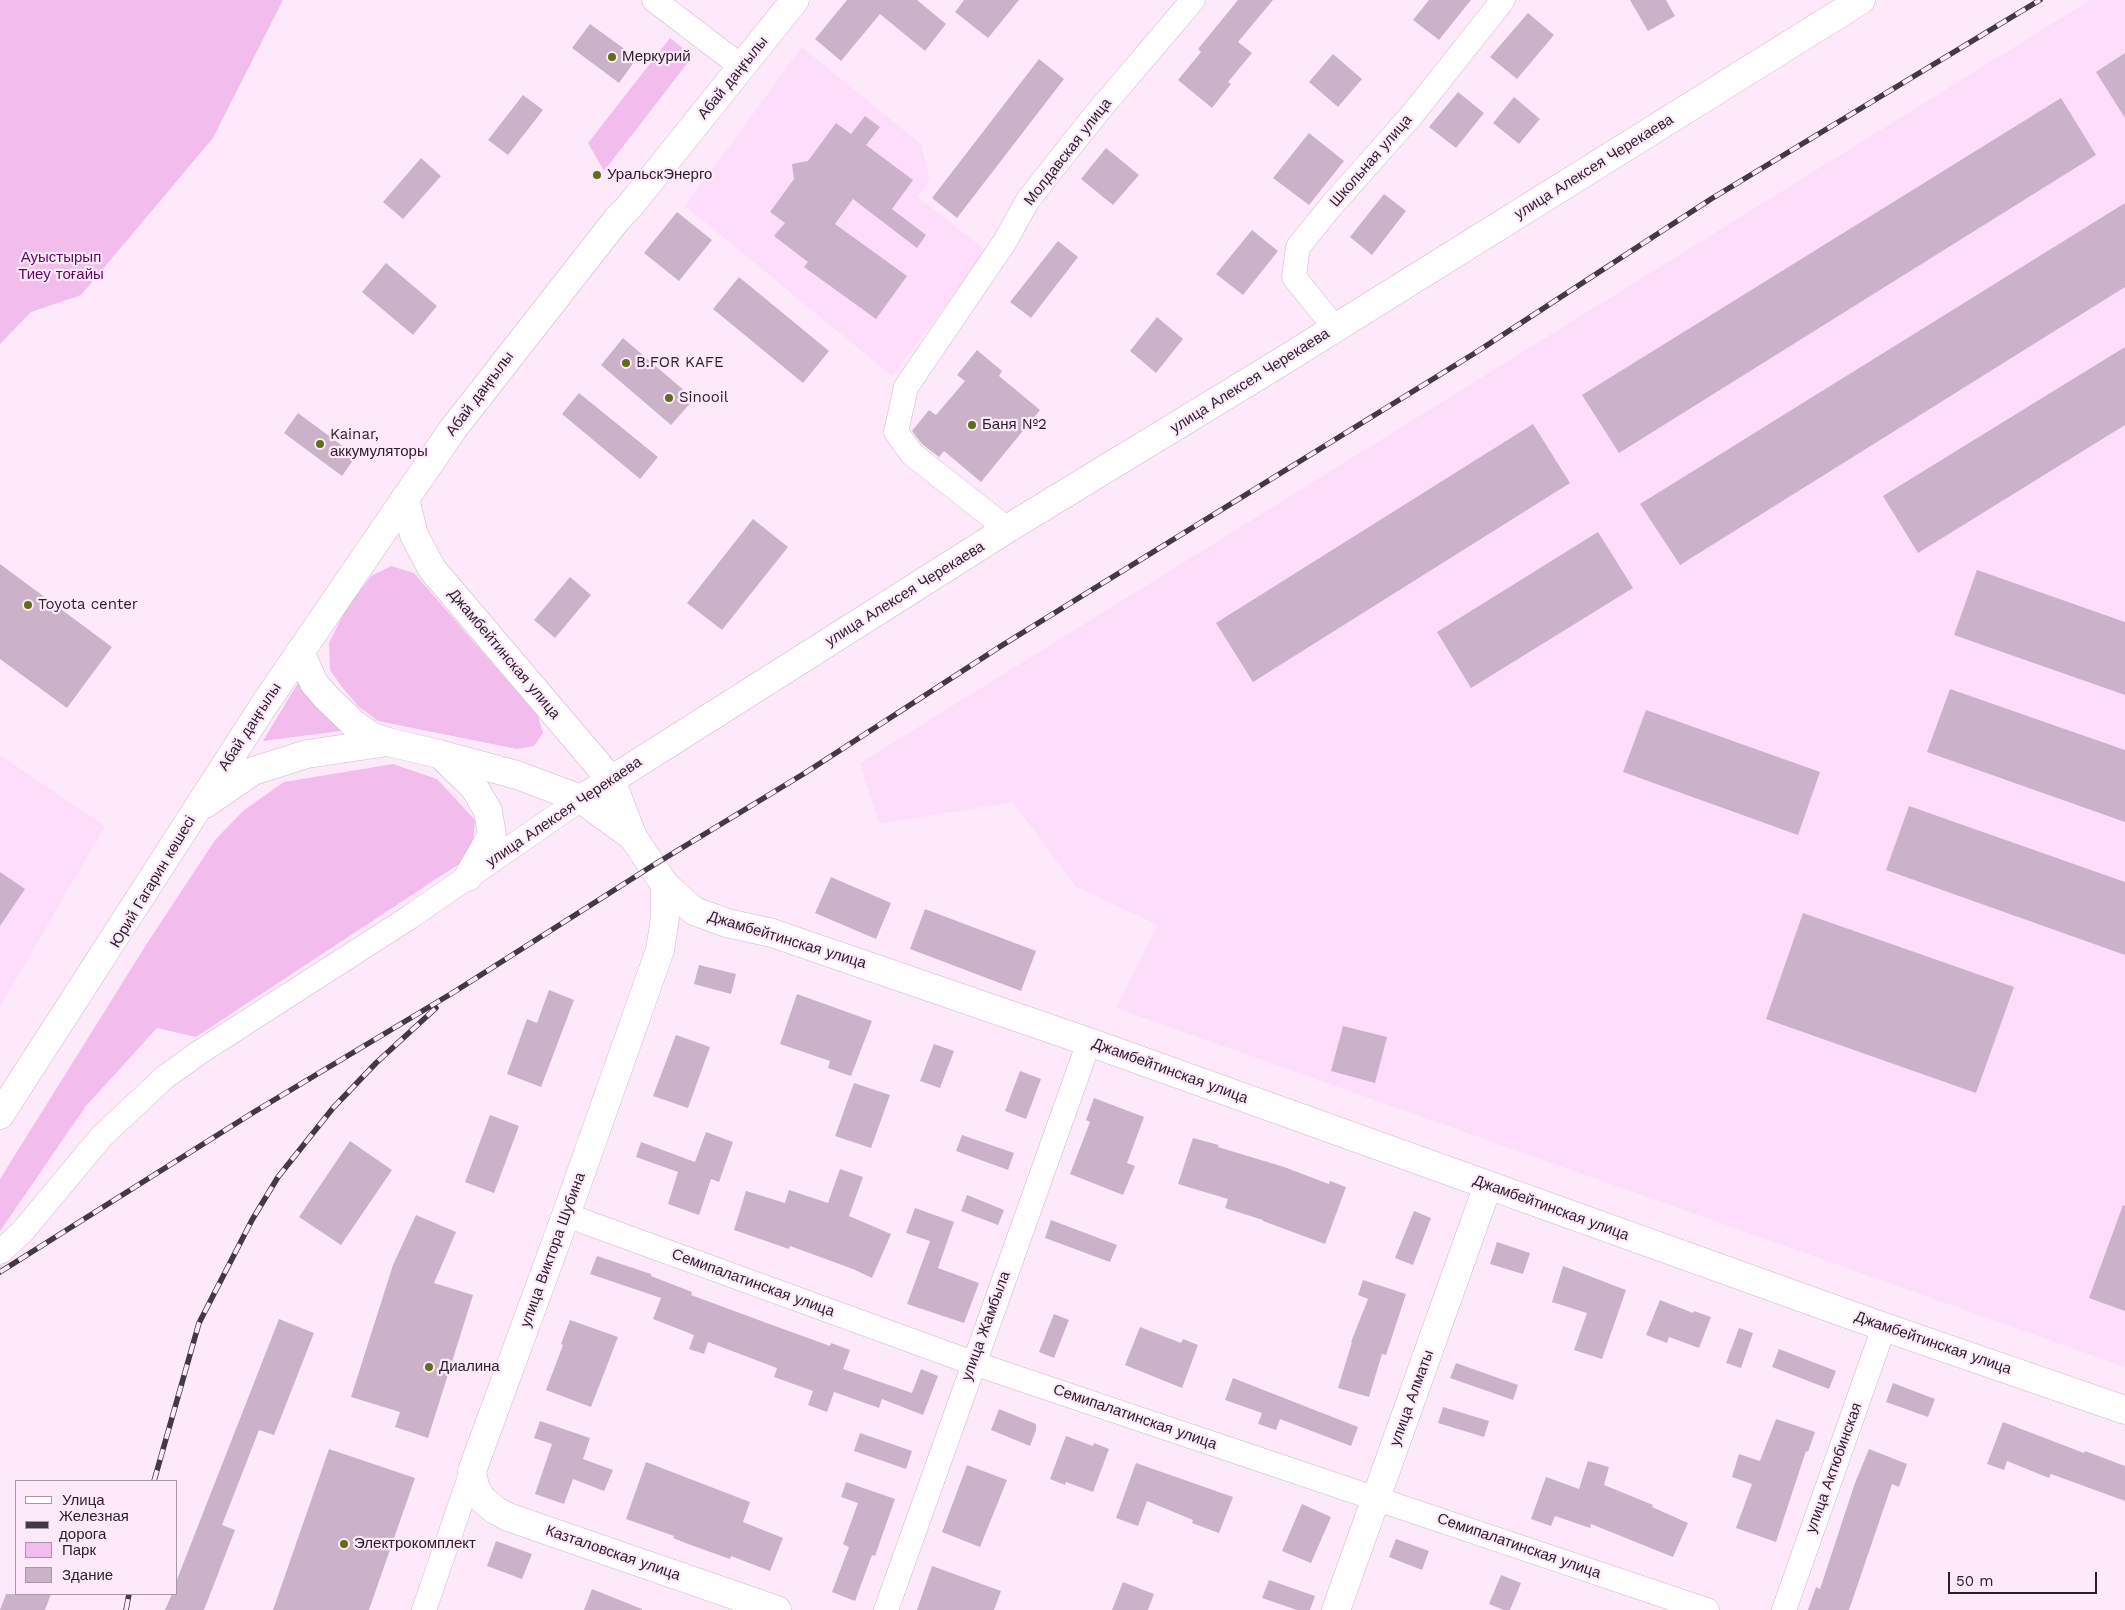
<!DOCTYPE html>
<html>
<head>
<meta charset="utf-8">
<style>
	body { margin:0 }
	#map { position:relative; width:2125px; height:1610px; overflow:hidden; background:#fee9fb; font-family:"Work Sans",sans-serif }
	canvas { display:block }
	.legend { position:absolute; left:15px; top:1480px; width:162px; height:115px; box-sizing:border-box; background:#fee9fb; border:1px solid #a898a6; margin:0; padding:6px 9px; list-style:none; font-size:15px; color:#281f27 }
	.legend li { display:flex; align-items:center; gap:10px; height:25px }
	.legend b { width:25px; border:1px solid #a898a6 }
	.scale { position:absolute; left:1948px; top:1572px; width:149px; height:22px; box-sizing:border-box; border:2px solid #281f27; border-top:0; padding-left:6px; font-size:15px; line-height:18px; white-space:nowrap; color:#281f27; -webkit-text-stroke:4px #fee9fb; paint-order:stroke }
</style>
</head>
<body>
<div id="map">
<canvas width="2125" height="1610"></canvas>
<ul class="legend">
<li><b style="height:6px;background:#fff"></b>Улица</li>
<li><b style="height:6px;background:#433942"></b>Железная дорога</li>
<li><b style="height:14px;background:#f2bced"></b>Парк</li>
<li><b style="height:14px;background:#cbb2c8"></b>Здание</li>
</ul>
<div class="scale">50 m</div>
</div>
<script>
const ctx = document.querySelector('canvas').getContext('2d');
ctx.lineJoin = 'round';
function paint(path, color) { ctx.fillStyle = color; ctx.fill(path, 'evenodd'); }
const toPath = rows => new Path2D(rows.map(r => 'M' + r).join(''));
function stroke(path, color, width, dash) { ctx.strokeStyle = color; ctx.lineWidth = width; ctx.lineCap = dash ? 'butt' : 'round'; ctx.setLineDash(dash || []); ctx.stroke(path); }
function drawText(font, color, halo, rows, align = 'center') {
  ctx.font = font + ' "Work Sans",sans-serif'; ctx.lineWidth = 4.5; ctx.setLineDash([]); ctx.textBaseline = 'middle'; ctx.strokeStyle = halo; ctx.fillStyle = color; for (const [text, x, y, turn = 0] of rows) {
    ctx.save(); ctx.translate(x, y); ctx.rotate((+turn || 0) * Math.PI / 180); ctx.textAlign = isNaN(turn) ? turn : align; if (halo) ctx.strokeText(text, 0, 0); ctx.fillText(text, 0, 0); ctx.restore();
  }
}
const built = toPath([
	[2090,0,2125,0,2125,1367,1116,1008,1158,925,1076,887,1013,802,879,824,860,763],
	[802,47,921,144,930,179,918,197,987,251,892,376,685,206],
	[0,755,105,826,0,1007]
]);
const green = toPath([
	[0,0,283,0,213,138,81,295,31,312,0,344],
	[670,38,693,56,604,171,588,143],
	[391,566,414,573,538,716,543,733,534,746,517,749,378,721,358,706,342,687,330,670,329,643,346,609,371,576],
	[298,683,341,731,263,741],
	[393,764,437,779,475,820,473,844,462,862,196,1037,157,1028,86,1106,0,1231,0,1179,146,945,215,840,244,810,284,782]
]);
const building = toPath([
	[847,0,917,0,946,24,925,51,880,14,841,61,815,39],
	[964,0,1019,0,988,38,955,12],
	[1238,0,1273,0,1238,42,1252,53,1228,82,1231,84,1212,108,1178,80,1201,52,1198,49],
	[1429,0,1471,0,1439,40,1413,20],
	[1630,0,1666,0,1675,16,1648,31],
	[1528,13,1554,35,1517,79,1490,57],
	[590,24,637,58,619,83,572,48],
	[2125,53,2125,118,2096,72],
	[1333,54,1362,79,1338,107,1309,82],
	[1039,59,1064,79,957,218,932,198],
	[1458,92,1484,113,1456,148,1429,127],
	[523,95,543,110,508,155,488,140],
	[1514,97,1540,119,1519,144,1493,123],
	[2061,98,2096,155,1619,453,1582,395],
	[865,116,880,127,866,145,913,180,892,209,926,235,917,248,853,199,835,224,907,276,876,319,804,267,808,262,774,236,785,223,770,212,794,179,792,164,808,161,836,123,851,134],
	[1309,133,1344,161,1309,205,1273,178],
	[1106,148,1139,175,1113,205,1081,179],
	[421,158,441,176,403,219,383,202],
	[1384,194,1406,211,1372,255,1350,237],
	[2125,203,2125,287,1680,565,1640,504],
	[677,212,712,240,679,281,644,253],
	[1252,230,1278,251,1243,295,1216,274],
	[1058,241,1078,257,1031,318,1010,302],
	[386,263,437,306,413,335,362,292],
	[739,277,829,351,803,383,713,309],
	[1157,317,1183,339,1156,373,1130,351],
	[623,338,694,399,671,425,601,365],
	[2125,347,2125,425,1918,553,1883,496],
	[977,350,1002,371,999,376,1040,410,981,482,944,451,939,457,922,444,912,431,929,410,936,415,965,381,957,375],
	[579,393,658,457,640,479,562,414],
	[298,413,356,456,342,476,284,433],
	[1533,424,1570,483,1253,682,1216,623],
	[753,519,788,547,722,630,687,603],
	[1598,532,1633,588,1471,688,1437,632],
	[0,564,112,647,67,708,0,659],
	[1977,570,2125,622,2125,695,1954,635],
	[570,577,591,595,555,638,534,620],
	[1950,689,2125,750,2125,822,1927,752],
	[1646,710,1820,772,1798,835,1623,772],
	[1909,806,2125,882,2125,955,1886,870],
	[0,872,25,889,0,926],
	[831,877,891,903,876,939,815,913],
	[925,909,1036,951,1021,991,910,949],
	[1803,913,2014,987,1976,1093,1766,1019],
	[699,965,736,974,731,994,694,984],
	[549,990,574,1000,541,1087,507,1074,527,1019,537,1023],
	[797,994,872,1021,851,1076,828,1068,830,1061,780,1044],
	[1343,1026,1387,1037,1375,1083,1331,1071],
	[676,1035,710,1047,688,1108,653,1096],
	[934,1044,954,1051,940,1088,920,1081],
	[1020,1071,1041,1079,1026,1119,1005,1111],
	[854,1083,890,1095,871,1148,835,1136],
	[1094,1098,1144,1117,1127,1163,1135,1166,1123,1195,1070,1174,1090,1122,1086,1120],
	[490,1115,519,1126,494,1193,465,1182],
	[706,1132,733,1142,719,1182,711,1179,699,1215,668,1204,678,1172,636,1157,641,1142,695,1162],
	[962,1135,1014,1153,1008,1170,956,1151],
	[1193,1138,1219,1145,1218,1147,1284,1167,1329,1184,1330,1181,1346,1187,1325,1244,1263,1221,1263,1220,1225,1208,1228,1199,1178,1184],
	[350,1141,392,1170,341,1245,299,1217],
	[840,1169,863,1177,849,1216,891,1234,872,1278,853,1269,790,1246,789,1249,734,1230,746,1191,785,1203,789,1190,828,1203],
	[967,1195,1004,1210,998,1225,961,1211],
	[2123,1205,2125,1206,2125,1311,2089,1298],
	[915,1208,954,1222,938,1268,979,1283,964,1323,907,1304,930,1241,906,1233],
	[1414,1211,1431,1218,1413,1265,1395,1258],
	[416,1215,456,1232,434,1283,473,1295,428,1438,395,1427,400,1412,351,1397,393,1265],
	[1051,1220,1117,1245,1110,1262,1045,1238],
	[1497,1242,1530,1253,1523,1274,1490,1264],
	[597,1256,651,1274,651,1276,692,1292,691,1295,764,1322,830,1346,831,1343,850,1350,843,1369,912,1393,921,1369,938,1376,923,1415,882,1399,879,1408,834,1392,827,1412,808,1405,813,1391,774,1377,777,1368,708,1342,704,1354,689,1349,694,1335,653,1319,661,1298,590,1274],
	[1563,1266,1626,1290,1602,1359,1574,1350,1587,1313,1552,1302],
	[1363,1280,1406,1294,1386,1355,1382,1354,1369,1397,1338,1388,1352,1342,1351,1342,1368,1299,1358,1295],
	[1660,1300,1693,1313,1694,1311,1711,1317,1699,1348,1669,1337,1667,1343,1646,1335],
	[1054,1314,1069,1320,1054,1358,1039,1352],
	[279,1319,314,1333,274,1435,259,1430,222,1525,235,1530,204,1610,165,1610,172,1594,176,1594,176,1582],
	[570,1320,618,1337,591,1407,546,1390,563,1345,561,1344],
	[1140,1327,1181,1343,1183,1339,1198,1345,1182,1388,1125,1365],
	[1739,1328,1753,1333,1741,1368,1726,1363],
	[1779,1349,1836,1371,1829,1389,1772,1367],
	[1456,1363,1518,1385,1513,1400,1450,1378],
	[1233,1378,1358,1427,1351,1446,1280,1419,1276,1430,1258,1424,1262,1413,1225,1400],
	[1893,1383,1935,1399,1928,1417,1886,1402],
	[1443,1407,1489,1421,1484,1437,1438,1423],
	[999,1409,1036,1424,1036,1430,1030,1446,991,1430],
	[1776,1419,1815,1432,1808,1452,1806,1451,1776,1542,1736,1528,1752,1484,1732,1477,1739,1454,1760,1461],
	[540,1421,590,1438,583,1459,613,1470,604,1491,573,1479,564,1504,535,1494,552,1444,534,1438],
	[2003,1422,2084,1453,2085,1451,2125,1466,2125,1501,2051,1474,2049,1478,2007,1461,2004,1470,1987,1464],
	[860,1433,912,1451,906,1469,854,1451],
	[1066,1436,1093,1446,1094,1443,1109,1449,1093,1492,1066,1482,1065,1485,1050,1479],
	[329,1449,415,1478,369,1610,273,1610],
	[1869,1449,1907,1464,1899,1487,1892,1484,1849,1610,1808,1610,1816,1587,1820,1589,1855,1483],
	[1588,1461,1609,1467,1604,1485,1653,1505,1652,1507,1688,1523,1673,1557,1591,1524,1590,1528,1555,1516,1551,1526,1531,1519,1546,1477,1579,1489],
	[646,1462,750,1502,743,1522,783,1538,770,1571,731,1556,730,1559,688,1544,673,1538,674,1536,626,1519],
	[1136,1463,1233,1497,1219,1533,1192,1523,1193,1520,1147,1501,1138,1526,1116,1518],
	[967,1465,1007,1480,980,1547,942,1532],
	[846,1482,895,1499,875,1556,872,1555,855,1601,832,1592,849,1547,843,1544,858,1503,841,1497],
	[1302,1504,1331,1517,1311,1563,1282,1551],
	[1396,1539,1429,1551,1422,1570,1389,1557],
	[496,1541,532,1554,522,1579,487,1566],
	[932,1566,1001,1591,994,1610,917,1610],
	[1501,1575,1521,1583,1510,1610,1504,1610,1489,1604],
	[1269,1580,1315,1596,1310,1610,1297,1610,1262,1598],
	[1123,1582,1154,1594,1148,1610,1112,1610],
	[592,1589,642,1609,642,1610,584,1610],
	[6,1594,51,1594,45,1610,0,1610]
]);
const minor = toPath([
	[654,0,742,67],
	[1335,328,1294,277,1298,247,1332,205,1411,116,1503,0],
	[1007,529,912,454,896,432,906,387,1004,243,1028,200,1096,114,1193,0],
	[566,1215,973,1363,1707,1610],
	[0,1252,22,1232,102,1136,165,1077,200,1052,410,917,581,799],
	[424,1610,472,1471],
	[886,1610,1089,1042],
	[1784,1610,1884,1327]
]);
const tertiary = toPath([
	[405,498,414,535,432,569,611,780,633,837,665,885,694,911,727,923,772,933,1089,1042,1884,1327,2125,1410],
	[300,652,314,683,326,697,353,723,371,736,388,742,439,754,517,775,581,799,633,837],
	[442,756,474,787,488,811,492,835,468,877],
	[581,799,1007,529,1281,362,1861,0],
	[665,885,665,918,660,950,566,1215,472,1471,475,1487,482,1499,495,1510,508,1517,777,1610],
	[1336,1610,1488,1185]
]);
const primary = toPath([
	[205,804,253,771,307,754,388,742],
	[0,1115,266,702,453,429,618,218,630,206,795,0]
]);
const rail = toPath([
	[0,1272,254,1112,454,992,652,866,805,773,1001,646,1475,353,1711,199,2040,0],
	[154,1481,199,1323,252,1220,278,1177,333,1108,376,1063,436,1008],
	[126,1610,129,1594]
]);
const markers = [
	[612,57,5,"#5e6e19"],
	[597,175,5,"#5e6e19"],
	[626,363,5,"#5e6e19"],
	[669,398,5,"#5e6e19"],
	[972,425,5,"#5e6e19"],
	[320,444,5,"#5e6e19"],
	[28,605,5,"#5e6e19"],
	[429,1367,5,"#5e6e19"],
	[344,1544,5,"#5e6e19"]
];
const poiNames = [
	["Меркурий",622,57],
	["УральскЭнерго",607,175],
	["B.FOR KAFE",636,363],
	["Sinooil",679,398],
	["Баня №2",982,425],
	["Kainar,",330,435],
	["аккумуляторы",330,452],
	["Toyota center",38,605],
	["Диалина",439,1367],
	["Электрокомплект",354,1544]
];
const streetNames = [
	["Абай даңғылы",733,78,-51],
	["Молдавская улица",1068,152,-52],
	["Школьная улица",1371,161,-49],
	["улица Алексея Черекаева",1594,167,-32],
	["улица Алексея Черекаева",1250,381,-32],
	["Абай даңғылы",480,394,-53],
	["улица Алексея Черекаева",905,594,-32],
	["Джамбейтинская улица",504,654,50],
	["Абай даңғылы",250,727,-57],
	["улица Алексея Черекаева",564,812,-34],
	["Юрий Гагарин көшесі",153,882,-59],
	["Джамбейтинская улица",787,940,17],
	["Джамбейтинская улица",1170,1071,20],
	["Джамбейтинская улица",1551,1208,20],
	["улица Виктора Шубина",553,1250,-70],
	["Семипалатинская улица",753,1283,20],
	["улица Жамбыла",986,1326,-70],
	["Джамбейтинская улица",1933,1343,19],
	["улица Алматы",1412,1398,-70],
	["Семипалатинская улица",1135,1417,19],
	["улица Актюбинская",1834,1468,-70],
	["Семипалатинская улица",1519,1546,19],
	["Казталовская улица",613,1553,19]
];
const parkNames = [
	["Ауыстырып",61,258],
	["Тиеу тоғайы",61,275]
];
paint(built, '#feddfa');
paint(green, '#f2bced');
paint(building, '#cbb2c8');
stroke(minor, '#cfb6cc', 25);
stroke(tertiary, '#cfb6cc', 29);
stroke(primary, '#cfb6cc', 29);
stroke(minor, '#fff', 24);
stroke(tertiary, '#fff', 28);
stroke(primary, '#fff', 28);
stroke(rail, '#433942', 5.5);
stroke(rail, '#fee9fb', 4, [11]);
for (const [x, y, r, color] of markers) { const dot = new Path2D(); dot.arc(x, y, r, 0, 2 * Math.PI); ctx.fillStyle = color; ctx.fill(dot); stroke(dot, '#fee9fb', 2); }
drawText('15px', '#281f27', '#fee9fb', poiNames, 'left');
drawText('15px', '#281f27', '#fee9fb', streetNames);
drawText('15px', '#61075f', '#fee9fb', parkNames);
</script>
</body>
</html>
